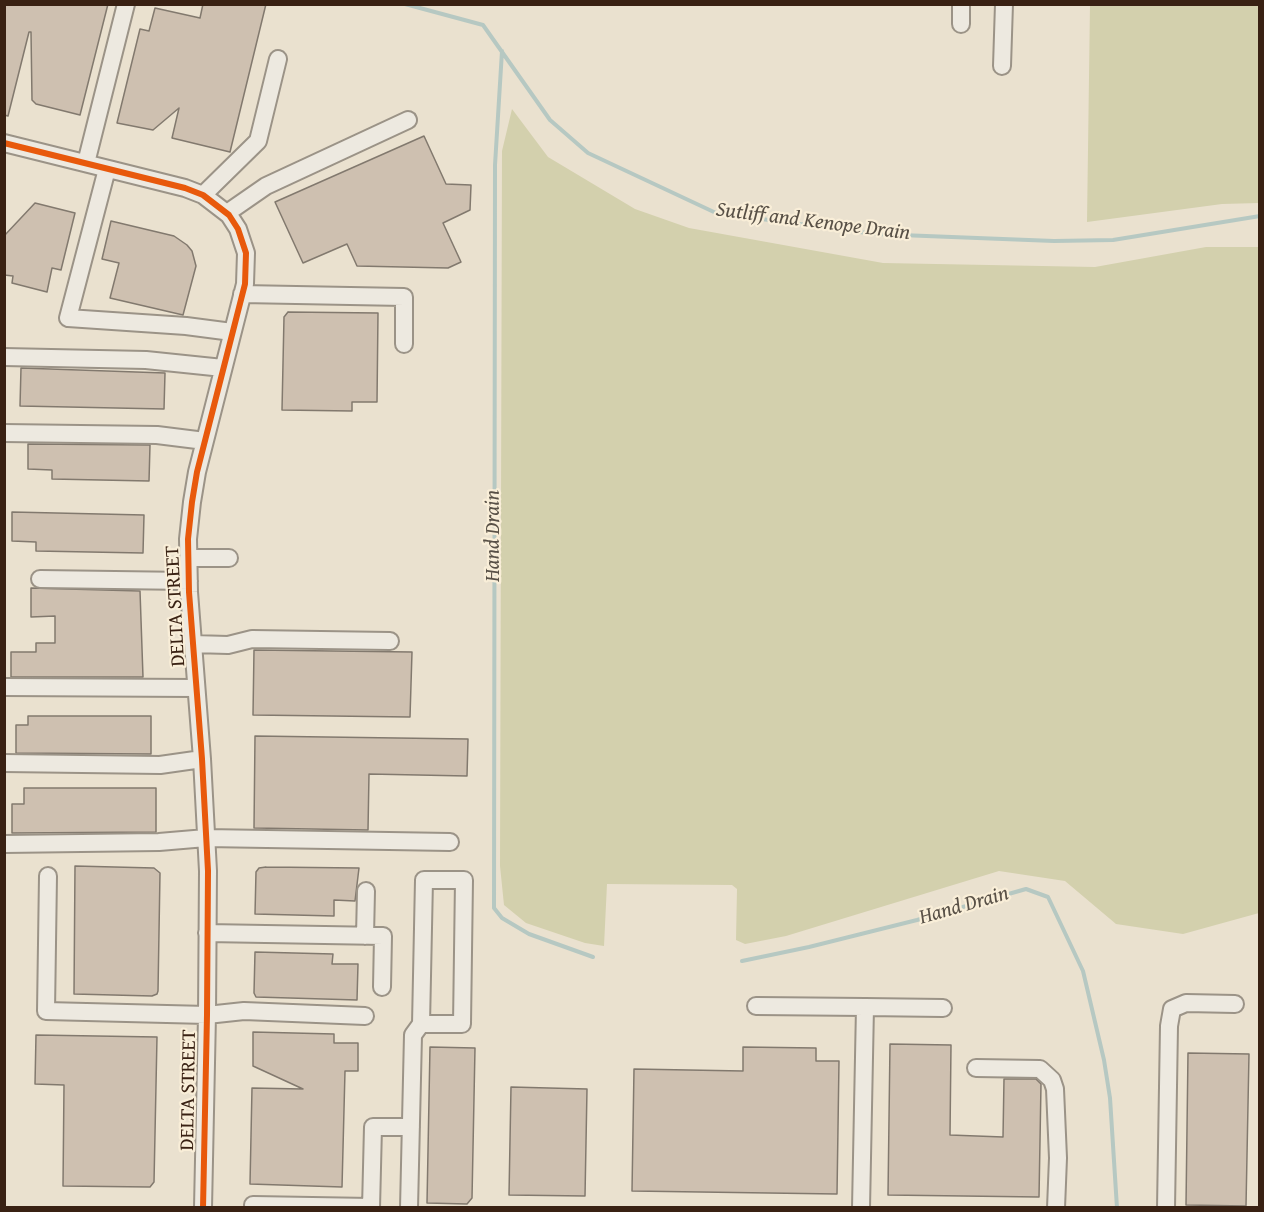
<!DOCTYPE html>
<html>
<head>
<meta charset="utf-8">
<style>
	body { margin:0 }
	#map { position:relative; width:1264px; height:1212px; overflow:hidden; background:#eae1cf; font-family:"Gentium Book Plus",serif }
	canvas { display:block }
	.frame { position:absolute; inset:0; border:6px solid #392113; pointer-events:none }
</style>
</head>
<body>
<div id="map">
<canvas width="1264" height="1212"></canvas>
<div class="frame"></div>
</div>
<script>
const ctx = document.querySelector('canvas').getContext('2d');
ctx.lineJoin = 'round';
function paint(path, color) { ctx.fillStyle = color; ctx.fill(path, 'evenodd'); }
const toPath = rows => new Path2D(rows.map(r => 'M' + r).join(''));
function stroke(path, color, width, dash) { ctx.strokeStyle = color; ctx.lineWidth = width; ctx.lineCap = dash ? 'butt' : 'round'; ctx.setLineDash(dash || []); ctx.stroke(path); }
function drawText(font, color, halo, rows, align = 'center') {
  ctx.font = font + ' "Gentium Book Plus",serif'; ctx.lineWidth = 4.5; ctx.setLineDash([]); ctx.textBaseline = 'middle'; ctx.strokeStyle = halo; ctx.fillStyle = color; for (const [text, x, y, turn = 0] of rows) {
    ctx.save(); ctx.translate(x, y); ctx.rotate((+turn || 0) * Math.PI / 180); ctx.textAlign = isNaN(turn) ? turn : align; if (halo) ctx.strokeText(text, 0, 0); ctx.fillText(text, 0, 0); ctx.restore();
  }
}
const green = toPath([
	[1090,5,1259,5,1259,203,1222,204,1087,222],
	[512,109,548,157,635,209,689,228,883,263,1095,267,1206,247,1259,247,1259,913,1183,934,1116,924,1065,881,999,871,786,936,745,944,736,940,737,889,732,885,607,884,604,946,585,943,526,923,504,905,500,866,502,151]
]);
const stream = toPath([
	[405,4,483,25,550,120,588,153,716,213,875,234,1054,241,1113,240,1260,216],
	[502,51,495,165,494,908,502,918,529,934,593,957],
	[742,961,809,947,917,920,1026,889,1048,897,1083,971,1104,1060,1110,1098,1117,1208]
]);
const building = toPath([
	[4,4,108,4,80,115,36,104,32,100,31,32,29,32,8,116,4,115,4,4],
	[203,4,266,4,230,152,172,138,179,108,153,130,117,123,140,29,149,31,155,8,200,18,203,4],
	[424,136,446,184,471,185,470,210,443,223,461,262,448,268,357,266,347,244,303,263,275,202,424,136],
	[35,203,75,213,61,270,52,268,47,292,12,283,13,276,4,275,4,236,35,203],
	[111,221,174,236,187,245,192,251,196,266,183,315,110,298,119,263,102,259,111,221],
	[288,312,378,313,377,402,352,402,352,411,282,410,284,317,288,312],
	[21,368,165,373,164,409,20,406,21,368],
	[28,444,150,445,149,481,52,479,52,470,28,469,28,444],
	[12,512,144,515,143,553,36,551,36,542,12,541,12,512],
	[31,588,140,591,143,677,11,677,11,652,36,652,36,643,55,643,55,616,31,617,31,588],
	[254,650,412,652,410,717,253,715,254,650],
	[28,716,151,716,151,754,16,753,16,725,28,725,28,716],
	[255,736,468,739,467,776,369,774,368,830,254,828,255,736],
	[24,788,156,788,156,832,12,833,12,804,24,804,24,788],
	[75,866,154,868,160,873,158,991,157,994,152,996,74,994,75,866],
	[266,867,359,868,355,901,334,900,334,916,255,914,256,872,259,868,266,867],
	[255,952,333,954,332,964,358,964,357,1000,256,997,254,993,255,952],
	[253,1032,334,1034,334,1043,358,1043,358,1071,345,1071,342,1187,250,1184,252,1088,303,1089,253,1066,253,1032],
	[36,1035,157,1037,154,1182,150,1187,63,1186,64,1085,35,1084,36,1035],
	[890,1044,951,1045,950,1135,1003,1137,1004,1079,1036,1079,1041,1084,1039,1197,888,1195,890,1044],
	[430,1047,475,1048,472,1198,467,1204,427,1203,430,1047],
	[743,1047,816,1048,816,1061,839,1061,837,1194,632,1191,634,1069,743,1071,743,1047],
	[1188,1053,1249,1054,1246,1206,1186,1205,1188,1053],
	[511,1087,587,1089,585,1196,509,1195,511,1087]
]);
const minor = toPath([
	[961,24,961,4],
	[1002,66,1004,4],
	[4,143,185,188,203,195,229,215,238,229,246,253,245,284,197,472,192,502,188,539,189,592,202,759,208,871,207,1015,203,1208],
	[86,163,126,4],
	[107,169,68,318,186,326,232,332],
	[203,195,258,141,278,59],
	[227,213,266,186,408,120],
	[242,294,404,297,404,344],
	[4,357,146,360,223,368],
	[4,433,157,435,205,441],
	[189,558,229,558],
	[40,579,189,581],
	[193,644,228,645,252,639,390,641],
	[4,687,196,688],
	[4,763,160,765,202,759],
	[4,844,159,842,206,838,450,842],
	[48,876,46,1011,207,1015,244,1011,365,1016],
	[207,933,383,936,382,987],
	[365,936,366,891],
	[756,1006,865,1007],
	[976,1068,1040,1069,1052,1080,1055,1089,1058,1158,1056,1208],
	[253,1205,371,1207],
	[371,1208,373,1127,411,1127],
	[409,1208,413,1035,421,1024,424,880,464,880,462,1024,421,1024],
	[861,1208,865,1007,943,1008],
	[1166,1208,1169,1026,1172,1009,1186,1003,1235,1004]
]);
const cycleway = toPath([
	[4,143,185,188,203,195,229,215,238,229,246,253,245,284,197,472,192,502,188,539,189,592,202,759,208,871,207,1015,203,1208]
]);
const streetNames = [
	["DELTA STREET",176,606,-93],
	["DELTA STREET",189,1090,-89]
];
const waterNames = [
	["Sutliff and Kenope Drain",813,222,7],
	["Hand Drain",494,536,-90],
	["Hand Drain",964,906,-16]
];
paint(green, '#d3d0ad');
stroke(stream, '#b6c8c2', 4);
paint(building, '#cec0b0');
stroke(building, '#82796e', 1.5);
stroke(minor, '#9b9387', 20);
stroke(minor, '#ede9e0', 16);
stroke(cycleway, '#e8590c', 6);
drawText('20px', '#392113', '#f9eed8', streetNames);
drawText('italic 21px', '#585046', '#f9eed8', waterNames);
</script>
</body>
</html>
